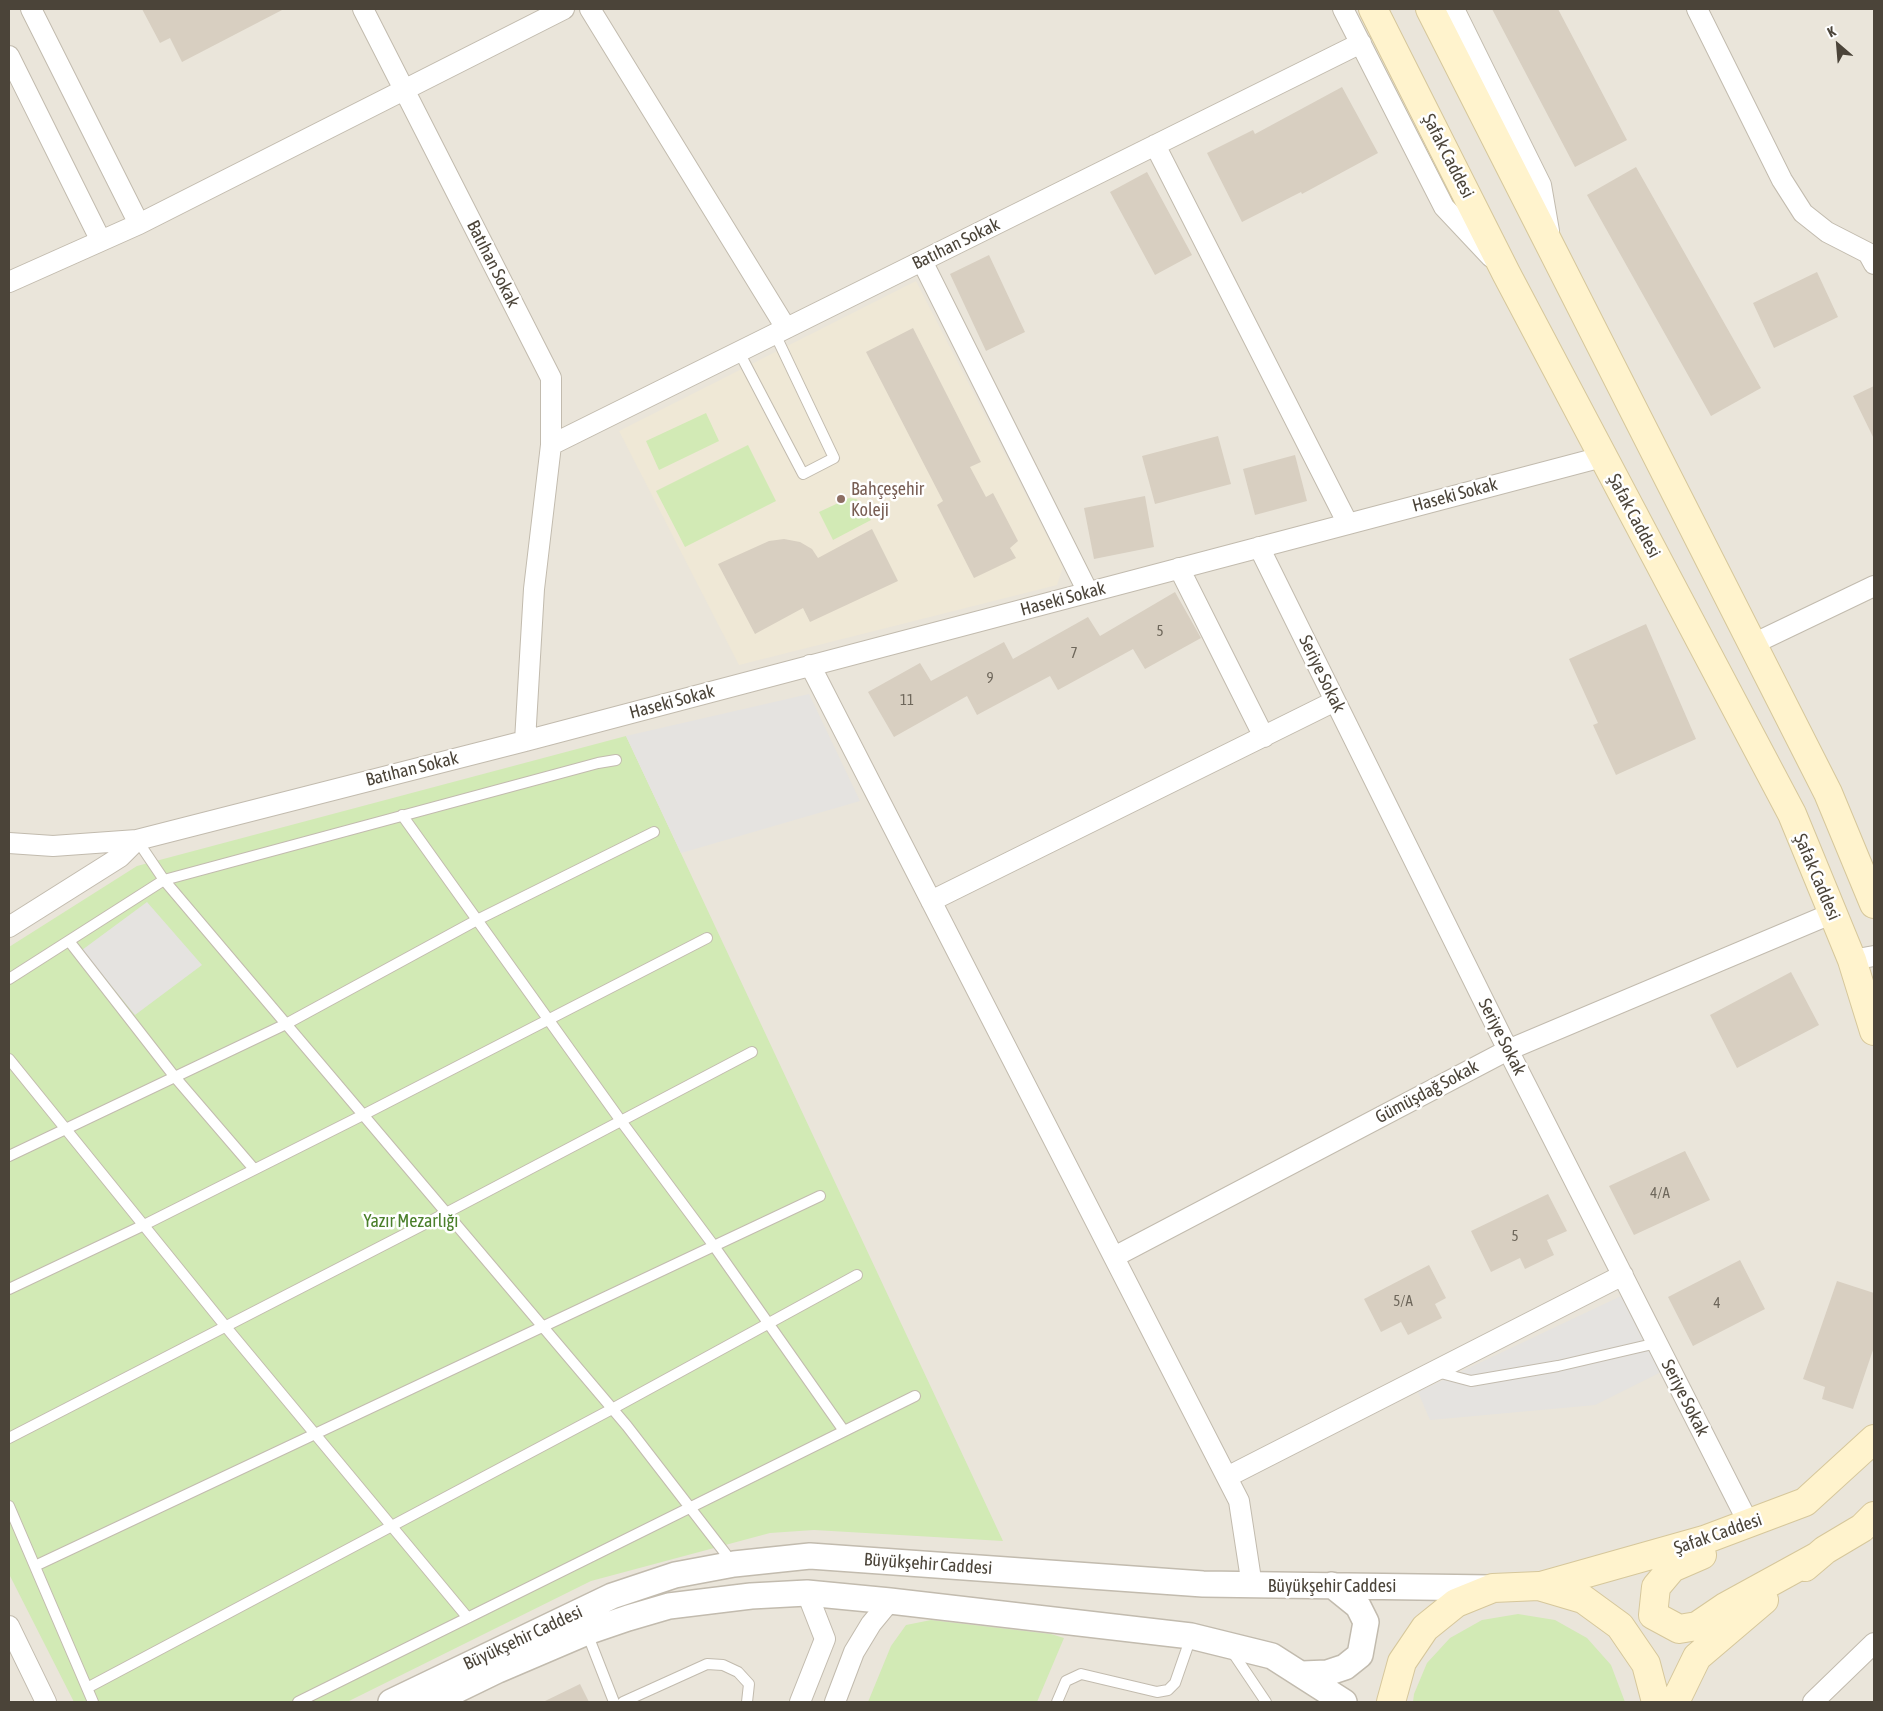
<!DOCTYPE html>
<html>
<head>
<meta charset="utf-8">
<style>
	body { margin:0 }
	#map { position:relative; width:1883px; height:1711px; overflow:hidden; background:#f6f3ec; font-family:"Asap Condensed",sans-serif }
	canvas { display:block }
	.frame { position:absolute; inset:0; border:10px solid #4b4439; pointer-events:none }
	.north { position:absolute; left:1813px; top:20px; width:50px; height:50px; -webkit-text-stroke:4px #fff; paint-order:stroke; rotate:333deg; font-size:14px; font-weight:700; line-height:20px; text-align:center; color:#4b4439 }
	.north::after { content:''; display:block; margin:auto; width:18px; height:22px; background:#4b4439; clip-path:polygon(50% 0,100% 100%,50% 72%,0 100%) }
</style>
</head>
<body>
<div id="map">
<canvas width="1883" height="1711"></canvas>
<div class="frame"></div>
<div class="north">K</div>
</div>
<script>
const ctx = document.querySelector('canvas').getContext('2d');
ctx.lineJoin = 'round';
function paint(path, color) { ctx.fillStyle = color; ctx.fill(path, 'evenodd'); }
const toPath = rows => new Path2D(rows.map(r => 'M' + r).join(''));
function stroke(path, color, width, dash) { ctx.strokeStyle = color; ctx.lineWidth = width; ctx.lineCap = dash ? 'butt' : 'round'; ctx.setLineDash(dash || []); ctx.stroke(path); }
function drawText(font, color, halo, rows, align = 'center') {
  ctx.font = font + ' "Asap Condensed",sans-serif'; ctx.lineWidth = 5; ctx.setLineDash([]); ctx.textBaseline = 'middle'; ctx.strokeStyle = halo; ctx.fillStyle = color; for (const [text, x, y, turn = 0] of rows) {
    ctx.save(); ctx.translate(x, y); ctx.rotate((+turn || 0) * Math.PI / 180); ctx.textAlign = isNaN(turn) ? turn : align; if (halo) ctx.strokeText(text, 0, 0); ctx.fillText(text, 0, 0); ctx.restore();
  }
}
const residential = toPath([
	[9,9,1874,9,1874,1702,9,1702]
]);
const education = toPath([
	[916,281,1063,567,1057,585,739,665,619,431]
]);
const green = toPath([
	[706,413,719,441,659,470,646,441],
	[748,445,776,501,685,547,656,491],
	[849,498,856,499,861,502,871,520,833,540,819,512],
	[626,736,1003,1541,814,1530,770,1533,591,1581,347,1702,74,1702,9,1574,9,947,137,866],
	[1518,1614,1555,1620,1587,1638,1611,1665,1625,1702,1413,1702,1414,1694,1427,1663,1450,1638,1482,1620],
	[931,1620,1051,1634,1064,1638,1037,1702,868,1702,891,1646,906,1625]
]);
const parking = toPath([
	[809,694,860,801,681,853,626,736],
	[147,902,202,965,135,1015,82,950],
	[1621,1296,1661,1372,1595,1405,1430,1420,1418,1392]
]);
const building = toPath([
	[142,9,284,9,182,62,170,38,160,43],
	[1492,9,1558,9,1627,140,1575,167],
	[1342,87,1378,153,1302,194,1301,192,1242,222,1207,153,1253,130,1255,134],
	[1636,167,1761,388,1711,416,1587,195],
	[1147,172,1192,255,1155,275,1110,192],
	[989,255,1025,332,986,351,950,274],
	[1817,272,1838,317,1774,348,1753,303],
	[913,328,981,462,970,467,986,497,993,493,1018,541,1010,548,1016,558,974,578,937,505,943,501,866,352],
	[1874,386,1874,439,1853,396],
	[1218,436,1231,484,1155,504,1142,456],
	[1295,455,1307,501,1255,515,1243,469],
	[1145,496,1154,547,1094,559,1084,508],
	[872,529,898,581,810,622,803,608,755,634,718,564,769,541,784,539,800,542,812,549,818,558],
	[1175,592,1201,638,1145,669,1133,649,1058,690,1050,676,977,715,967,696,894,737,868,692,920,663,931,681,1004,642,1013,659,1088,617,1100,636],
	[1646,624,1696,739,1616,775,1593,725,1598,723,1569,659],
	[1791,972,1819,1025,1737,1068,1710,1015],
	[1685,1151,1710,1200,1634,1235,1609,1186],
	[1548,1194,1567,1231,1547,1240,1554,1255,1525,1269,1520,1258,1491,1272,1471,1231],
	[1740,1260,1765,1309,1693,1346,1668,1297],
	[1429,1265,1446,1298,1435,1304,1442,1318,1408,1335,1401,1322,1381,1332,1364,1299],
	[1837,1281,1874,1293,1874,1347,1853,1409,1822,1399,1825,1387,1803,1379],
	[580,1684,589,1702,543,1702]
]);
const service = toPath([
	[739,352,803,474,834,458,775,334],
	[402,815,621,1121,714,1246,844,1431],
	[137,840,164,880,627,1426,732,1562],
	[69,941,174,1076,254,1169],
	[9,979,164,880,598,763,616,760],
	[9,1059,226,1327,468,1618],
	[9,1156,286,1024,477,920,654,832],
	[9,1289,144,1225,363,1115,707,938],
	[1437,1372,1471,1381,1558,1366,1657,1343],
	[9,1438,446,1213,752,1052],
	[9,1506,93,1702],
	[35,1566,820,1196],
	[587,1633,614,1702],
	[1231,1650,1266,1702],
	[87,1688,612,1409,857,1275],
	[298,1702,915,1396],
	[623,1702,707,1664,723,1665,738,1672,749,1684,747,1702],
	[1057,1702,1066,1681,1081,1674,1157,1692,1168,1690,1175,1683,1191,1637]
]);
const minor = toPath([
	[31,9,139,224],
	[363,9,551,378,551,445,534,589,525,741],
	[590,9,786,328],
	[1343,9,1444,207,1491,257],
	[1454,9,1541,185,1549,231],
	[1697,9,1782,180,1803,213,1827,232,1868,253,1874,264],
	[9,56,101,241],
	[1155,145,1348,524],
	[922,261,1088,592],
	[9,282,139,224,564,9],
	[551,445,1361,43],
	[1259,547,1508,1050,1749,1524],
	[1179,568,1264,737],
	[1753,644,1874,586],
	[810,665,1239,1501,1252,1586],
	[9,843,53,846,137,840,525,741,1602,457],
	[931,901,1335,701],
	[9,927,120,857,137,840],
	[1852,960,1874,956],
	[1114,1257,1508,1050,1833,913],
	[1227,1477,1623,1275],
	[9,1626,46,1702],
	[800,1702,825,1639,807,1593],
	[835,1702,854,1652,871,1624,890,1601],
	[1813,1702,1874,1643]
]);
const tertiary = toPath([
	[1302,1674,1327,1673,1345,1667,1360,1655,1366,1622,1358,1606,1332,1585],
	[391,1702,612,1596,675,1575,734,1564,810,1556,1203,1584,1491,1588],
	[432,1702,498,1670,587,1632,628,1618,669,1606,751,1596,807,1593,890,1601,1191,1636,1272,1656,1344,1702]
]);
const secondary = toPath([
	[1373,9,1506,273,1792,814,1852,960,1874,1031],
	[1430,9,1828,793,1874,904],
	[1702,1555,1672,1568,1656,1587,1653,1615,1679,1629,1697,1626,1725,1607,1818,1556],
	[1805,1567,1825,1550,1862,1528,1874,1516],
	[1541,1586,1704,1540,1805,1502,1874,1439],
	[1391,1702,1402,1662,1425,1628,1456,1603,1493,1588,1539,1586,1583,1599,1620,1626,1646,1664,1656,1702],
	[1675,1702,1697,1657,1764,1600]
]);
const markers = [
	[841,499,5,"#8d6e63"]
];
const numberNames = [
	["5",1160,631],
	["7",1074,653],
	["9",990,678],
	["11",907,700],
	["4/A",1660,1193],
	["5",1515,1236],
	["5/A",1403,1301],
	["4",1717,1303]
];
const streetNames = [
	["Şafak Caddesi",1448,156,63],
	["Batıhan Sokak",956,244,-26],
	["Batıhan Sokak",493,264,63],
	["Haseki Sokak",1455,495,-15],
	["Şafak Caddesi",1634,516,62],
	["Haseki Sokak",1063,599,-15],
	["Seriye Sokak",1322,674,64],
	["Haseki Sokak",672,702,-15],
	["Batıhan Sokak",412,769,-14],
	["Şafak Caddesi",1817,877,67],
	["Seriye Sokak",1502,1037,63],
	["Gümüşdağ Sokak",1427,1092,-28],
	["Seriye Sokak",1685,1398,63],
	["Şafak Caddesi",1718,1534,-19],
	["Büyükşehir Caddesi",928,1564,4],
	["Büyükşehir Caddesi",1332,1586],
	["Büyükşehir Caddesi",523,1638,-25]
];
const educationNames = [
	["Bahçeşehir",851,489],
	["Koleji",851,510]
];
const parkNames = [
	["Yazır Mezarlığı",411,1221]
];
paint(residential, '#eae5da');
paint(education, '#efe8d6');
paint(green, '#d2eab5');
paint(parking, '#e5e3e0');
paint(building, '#d8cfc1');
stroke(service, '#c2bbae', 12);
stroke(minor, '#c2bbae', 22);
stroke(tertiary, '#c2bbae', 28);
stroke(secondary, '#d6c79b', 30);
stroke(service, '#fff', 10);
stroke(minor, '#fff', 20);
stroke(tertiary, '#fff', 25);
stroke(secondary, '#fff3cd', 28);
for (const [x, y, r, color] of markers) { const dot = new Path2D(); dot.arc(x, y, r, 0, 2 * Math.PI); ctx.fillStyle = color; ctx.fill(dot); stroke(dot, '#fff', 2); }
drawText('15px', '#6e675b', null, numberNames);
drawText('18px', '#4b4439', '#fff', streetNames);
drawText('18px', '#785e54', '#fff', educationNames, 'left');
drawText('18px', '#4a7f2a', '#fff', parkNames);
</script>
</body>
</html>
